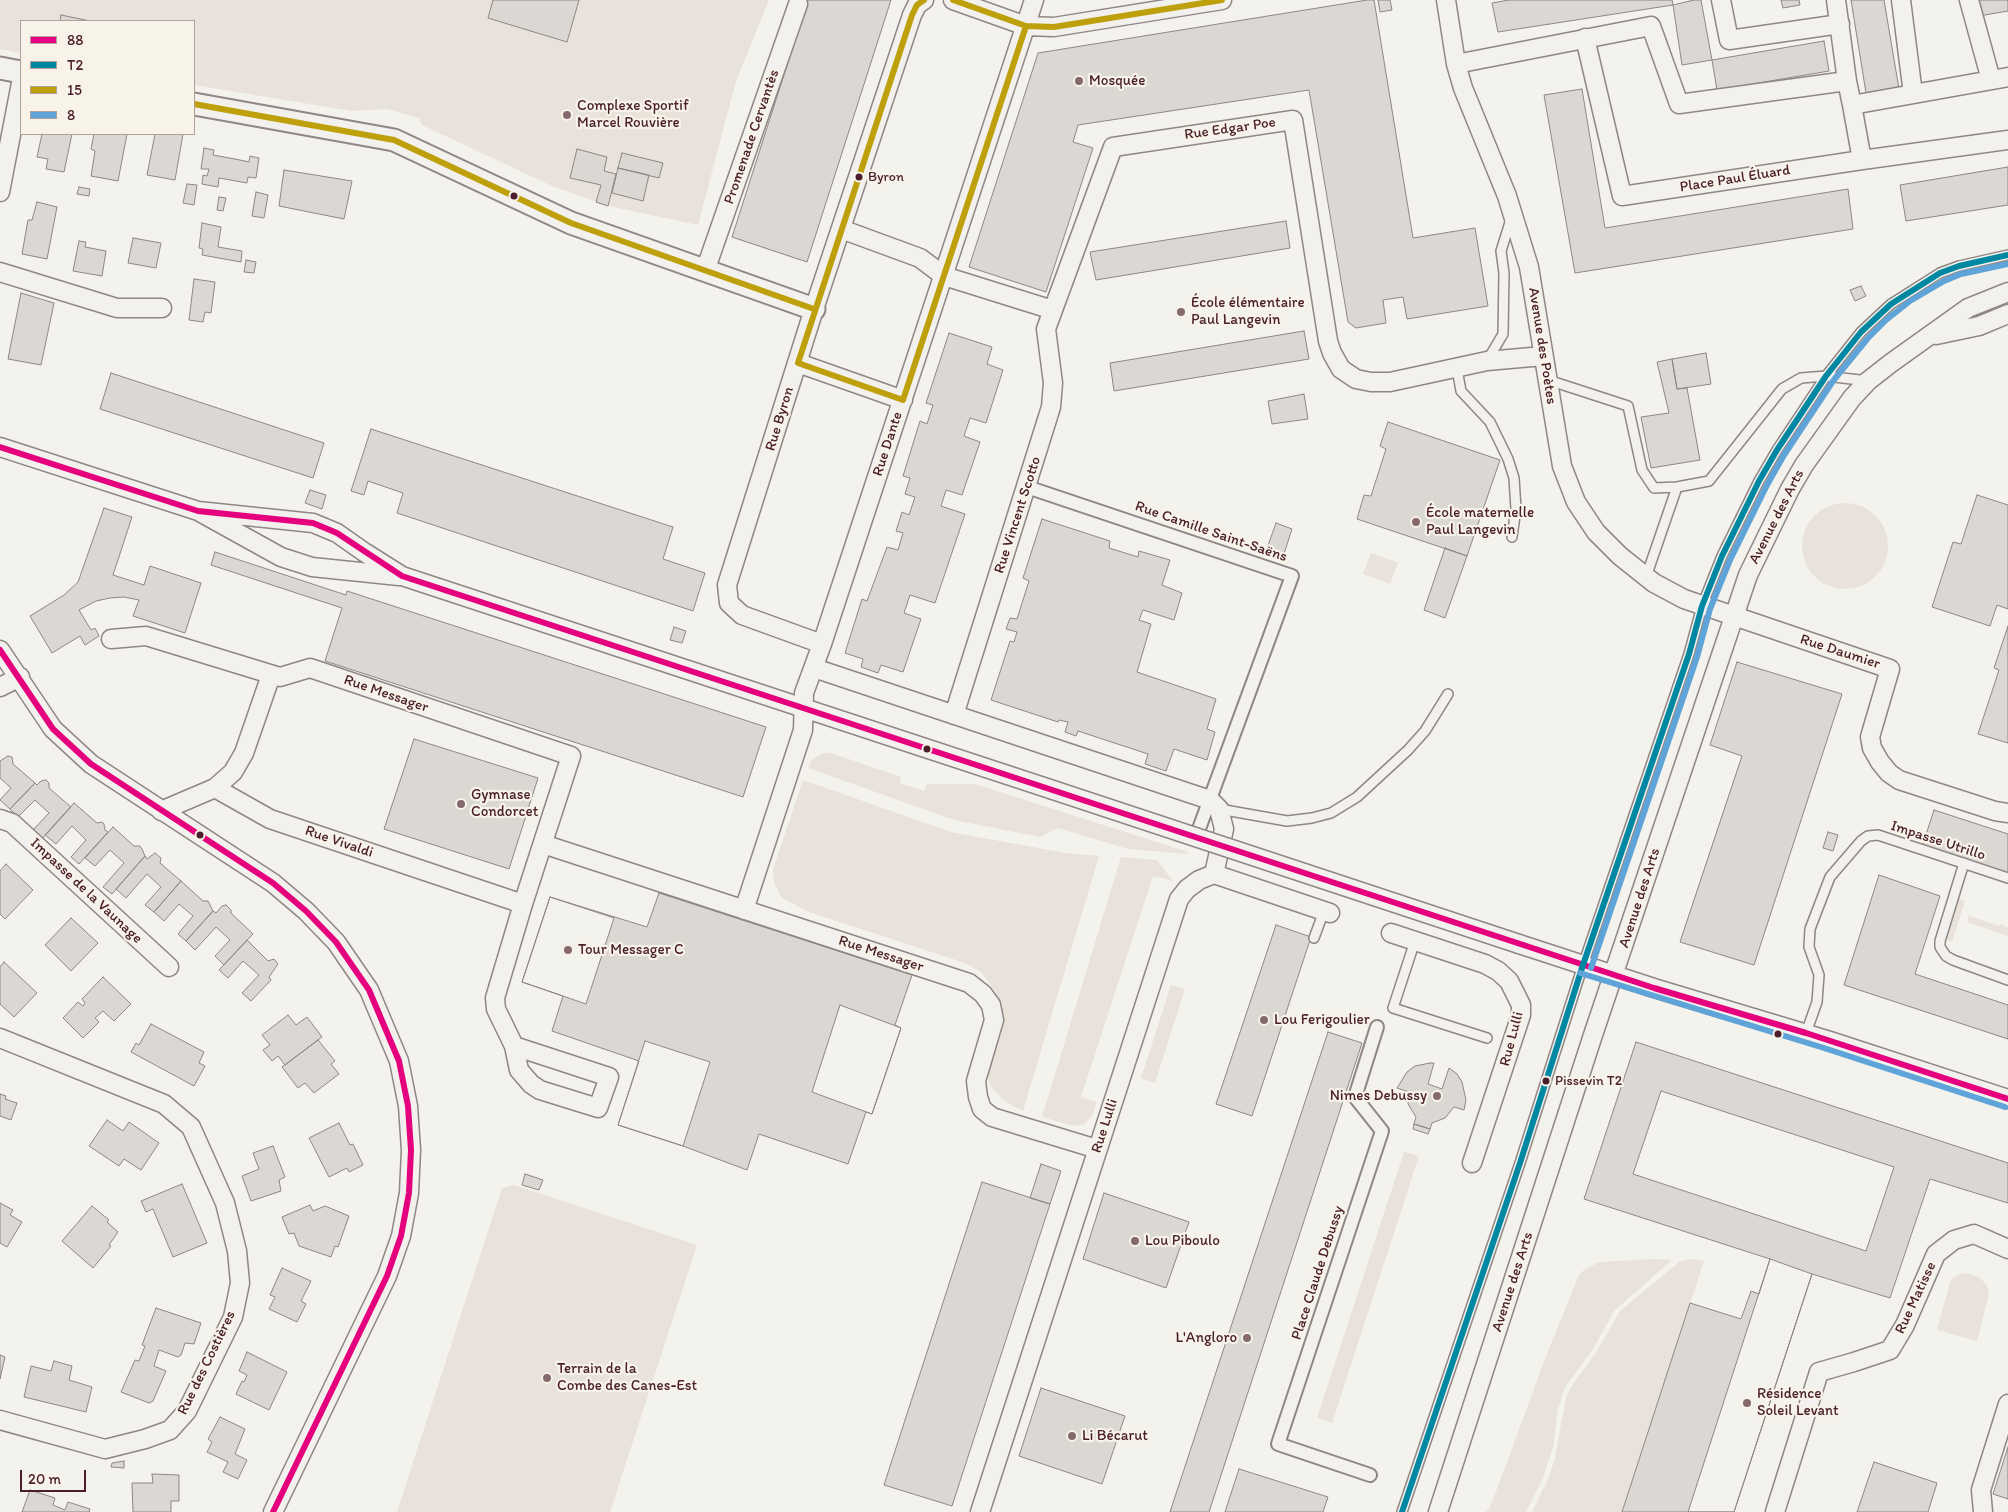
<!DOCTYPE html>
<html>
<head>
<meta charset="utf-8">
<style>
	body { margin:0 }
	#map { position:relative; width:2008px; height:1512px; overflow:hidden; background:#f4f2ec; font-family:Itim,sans-serif }
	canvas { display:block }
	.legend { position:absolute; left:20px; top:20px; width:175px; height:115px; box-sizing:border-box; background:#f7f3e8; border:1px solid #b29e9c; margin:0; padding:6px 9px; list-style:none; font-size:15px; color:#4a1f2b }
	.legend li { display:flex; align-items:center; gap:10px; height:25px }
	.legend b { width:25px; border:1px solid #b29e9c }
	.scale { position:absolute; left:20px; top:1470px; width:66px; height:22px; box-sizing:border-box; border:2px solid #4a1f2b; border-top:0; padding-left:6px; font-size:15px; line-height:18px; white-space:nowrap; color:#4a1f2b; -webkit-text-stroke:4px #f7f3e8; paint-order:stroke }
</style>
</head>
<body>
<div id="map">
<canvas width="2008" height="1512"></canvas>
<ul class="legend">
<li><b style="height:6px;background:#e5007d"></b>88</li>
<li><b style="height:6px;background:#0088a3"></b>T2</li>
<li><b style="height:6px;background:#bea00c"></b>15</li>
<li><b style="height:6px;background:#5fa4d9"></b>8</li>
</ul>
<div class="scale">20 m</div>
</div>
<script>
const ctx = document.querySelector('canvas').getContext('2d');
ctx.lineJoin = 'round';
function paint(path, color) { ctx.fillStyle = color; ctx.fill(path, 'evenodd'); }
const toPath = rows => new Path2D(rows.map(r => 'M' + r).join(''));
function stroke(path, color, width, dash) { ctx.strokeStyle = color; ctx.lineWidth = width; ctx.lineCap = dash ? 'butt' : 'round'; ctx.setLineDash(dash || []); ctx.stroke(path); }
function drawText(font, color, halo, rows, align = 'center') {
  ctx.font = font + ' Itim,sans-serif'; ctx.lineWidth = 4.5; ctx.setLineDash([]); ctx.textBaseline = 'middle'; ctx.strokeStyle = halo; ctx.fillStyle = color; for (const [text, x, y, turn = 0] of rows) {
    ctx.save(); ctx.translate(x, y); ctx.rotate((+turn || 0) * Math.PI / 180); ctx.textAlign = isNaN(turn) ? turn : align; if (halo) ctx.strokeText(text, 0, 0); ctx.fillText(text, 0, 0); ctx.restore();
  }
}
const green = toPath([
	[0,0,769,0,736,81,698,225,609,206,552,186,422,125,419,118,387,109,352,111,194,85,194,21,21,21,21,53,0,49],
	'1802 546a43 43 0 1 1 86 0a43 43 0 1 1-86 0Z',
	[1371,553,1398,563,1390,584,1363,574],
	[823,753,831,753,901,777,900,783,924,791,927,784,975,784,1188,852,1187,854,1128,849,1058,828,1040,837,954,820,808,768,812,760],
	[803,780,951,832,1065,853,1099,856,1023,1111,1004,1101,990,1086,988,1074,1002,1031,1002,1017,1001,1005,996,992,981,972,965,963,806,911,781,897,774,882,773,870],
	[1121,857,1157,860,1173,881,1153,876,1081,1097,1097,1102,1092,1116,1085,1124,1076,1126,1070,1125,1042,1117],
	[1959,898,1965,901,1952,942,1945,940,1945,936],
	[1969,916,1999,926,2000,924,2008,928,2008,936,1967,922],
	[1171,985,1185,989,1155,1083,1141,1078],
	[1404,1152,1419,1156,1332,1423,1317,1418],
	[514,1185,697,1245,610,1512,397,1512,502,1188],
	[1654,1259,1672,1260,1614,1311,1593,1349,1565,1387,1558,1410,1553,1447,1543,1478,1526,1512,1485,1512,1489,1509,1497,1489,1548,1351,1579,1275,1585,1269,1599,1262],
	[1689,1259,1704,1261,1622,1512,1532,1512,1549,1477,1555,1458,1566,1397,1571,1387,1597,1351,1620,1311,1679,1262],
	[1963,1273,1970,1274,1980,1278,1986,1284,1989,1293,1977,1341,1937,1330,1951,1279]
]);
const building = toPath([
	[493,0,579,0,567,42,488,18,493,0],
	[808,0,891,0,807,262,732,237,808,0],
	[1367,0,1374,0,1413,238,1475,228,1488,306,1407,319,1403,297,1383,300,1386,323,1356,328,1348,322,1309,90,1078,125,1073,142,1093,148,1046,292,969,267,1038,53,1367,0],
	[1378,0,1390,0,1392,10,1380,12,1378,0],
	[1509,0,1672,0,1673,5,1498,32,1492,3,1509,0],
	[1694,0,1701,0,1712,60,1682,65,1673,5,1694,0],
	[1781,0,1799,0,1800,5,1783,8,1781,0],
	[1851,0,1884,0,1899,89,1866,93,1851,0],
	[1976,0,2008,0,2008,11,1979,16,1976,0],
	[61,15,90,21,60,21,61,15],
	[1824,41,1829,71,1717,90,1712,60,1824,41],
	[1582,89,1605,228,1848,189,1853,229,1575,273,1544,95,1582,89],
	[42,134,72,134,64,172,46,169,48,159,37,157,42,134],
	[94,134,127,134,118,181,91,176,95,151,91,149,94,134],
	[155,134,183,134,175,180,147,175,155,134],
	[204,148,214,150,213,155,240,160,249,162,250,156,259,158,256,178,248,177,247,183,219,178,218,187,202,184,203,175,207,176,209,169,201,169,204,148],
	[577,149,607,157,604,171,616,174,608,206,596,202,601,185,570,178,577,149],
	[622,153,663,163,659,178,618,168,622,153],
	[2008,167,2008,205,1906,221,1900,185,2008,167],
	[618,168,649,175,643,201,612,193,618,168],
	[284,170,352,181,344,219,279,206,284,170],
	[187,184,197,185,194,205,183,203,187,184],
	[79,187,90,189,89,196,77,194,79,187],
	[256,192,268,195,264,218,252,216,256,192],
	[219,197,226,198,223,211,217,210,219,197],
	[37,202,57,207,47,259,22,254,28,220,32,220,37,202],
	[1286,221,1290,248,1096,280,1090,252,1286,221],
	[202,223,221,227,218,247,242,251,241,262,202,255,203,249,199,248,202,223],
	[133,238,161,243,156,268,128,263,133,238],
	[79,241,86,242,85,247,106,251,102,276,73,271,79,241],
	[246,260,256,262,254,273,244,272,246,260],
	[194,279,215,282,211,313,205,312,203,322,189,320,194,279],
	[1861,286,1866,296,1855,301,1850,290,1861,286],
	[21,293,54,303,41,365,8,359,21,293],
	[1304,331,1309,359,1114,391,1110,363,1304,331],
	[949,333,992,347,987,364,1003,370,986,423,970,418,964,436,980,442,962,495,946,490,941,506,965,514,935,603,910,595,904,613,921,619,903,672,881,665,878,673,861,667,863,659,845,653,862,599,867,601,887,547,898,550,903,533,896,531,902,512,909,515,915,497,905,494,910,478,903,476,920,421,927,424,933,405,926,403,949,333],
	[1706,353,1711,384,1677,389,1672,359,1706,353],
	[1672,359,1677,389,1687,388,1700,460,1651,468,1641,417,1669,413,1657,362,1672,359],
	[111,373,324,443,313,478,100,409,111,373],
	[1304,394,1308,419,1272,424,1268,401,1304,394],
	[1388,422,1500,460,1467,556,1357,519,1364,495,1371,496,1386,449,1380,446,1388,422],
	[371,429,673,527,663,559,705,573,693,611,397,513,403,493,368,481,364,495,351,491,371,429],
	[310,490,326,495,322,509,305,503,310,490],
	[1977,495,2008,505,2008,609,1997,605,1990,626,1932,607,1953,542,1961,544,1977,495],
	[104,508,132,517,113,575,144,585,150,566,201,583,185,633,133,616,139,600,124,597,110,598,96,601,79,610,91,630,95,628,99,636,85,645,80,636,52,653,30,616,64,595,78,582,104,508],
	[1042,519,1110,541,1109,548,1138,557,1139,551,1170,560,1162,585,1182,593,1174,620,1143,610,1139,620,1151,624,1137,672,1216,699,1207,729,1215,732,1207,760,1174,749,1166,771,1145,764,1148,754,1078,731,1076,736,1065,732,1068,722,1059,720,1058,722,991,700,1010,641,1014,642,1017,632,1006,629,1010,618,1017,619,1029,581,1023,578,1042,519],
	[1276,523,1292,529,1282,560,1265,554,1276,523],
	[1445,548,1467,556,1445,618,1424,610,1445,548],
	[215,552,346,595,347,591,766,727,743,797,325,661,342,608,211,565,215,552],
	[2008,626,2008,743,1978,734,1999,670,1994,668,2008,626],
	[674,627,686,631,682,643,670,640,674,627],
	[1737,662,1842,694,1754,965,1680,942,1742,756,1710,745,1737,662],
	[414,739,538,778,509,869,384,829,414,739],
	[8,756,12,757,13,764,35,783,10,809,0,800,11,788,0,778,0,761,8,756],
	[46,780,49,783,49,788,71,807,42,839,33,830,49,813,35,800,18,817,10,809,35,783,37,785,41,781,46,780],
	[74,803,97,823,102,822,104,824,105,830,108,832,79,864,71,857,86,840,72,826,56,844,45,835,74,803],
	[1934,810,2008,834,2008,874,1922,847,1934,810],
	[113,827,134,846,140,846,142,849,145,856,112,894,103,887,124,863,110,850,95,866,85,858,113,827],
	[1828,832,1838,835,1833,851,1823,848,1828,832],
	[155,853,161,858,160,863,181,881,154,912,145,905,161,887,147,874,126,898,116,889,145,856,147,859,155,853],
	[6,864,33,890,5,919,0,914,0,871,6,864],
	[1879,875,1940,896,1915,974,2008,1005,2008,1039,1844,985,1879,875],
	[181,881,203,901,208,901,213,911,186,941,178,934,193,916,179,904,164,921,154,912,181,881],
	[659,893,912,975,895,1025,901,1028,872,1114,866,1112,848,1164,759,1134,747,1170,683,1146,618,1125,639,1061,552,1031,563,996,522,982,550,897,647,927,659,893],
	[550,897,614,918,586,1004,522,982,550,897],
	[226,905,231,910,231,913,253,934,224,965,215,956,230,940,216,927,195,950,186,941,213,911,216,913,222,906,226,905],
	[71,918,98,943,71,971,45,945,71,918],
	[1276,925,1311,937,1252,1116,1216,1104,1276,925],
	[247,940,268,961,274,959,278,964,269,977,271,980,251,1001,242,993,259,975,243,961,228,978,219,970,247,940],
	[4,962,37,993,14,1017,0,1004,0,967,4,962],
	[103,977,131,1004,114,1021,103,1011,95,1018,99,1022,83,1038,63,1018,78,1002,83,1006,85,1003,82,999,103,977],
	[840,1005,901,1028,872,1114,812,1092,840,1005],
	[288,1015,296,1025,307,1017,322,1037,285,1065,278,1056,272,1061,263,1050,270,1045,262,1035,288,1015],
	[151,1024,204,1052,199,1063,205,1066,194,1086,131,1052,136,1043,139,1045,151,1024],
	[1328,1032,1362,1043,1209,1512,1170,1512,1328,1032],
	[318,1040,335,1061,331,1064,339,1074,314,1093,305,1083,298,1088,282,1067,318,1040],
	[645,1041,710,1062,683,1146,618,1125,645,1041],
	[1636,1042,2008,1163,2008,1203,1930,1179,1890,1298,1812,1274,1734,1512,1622,1512,1690,1303,1741,1319,1751,1291,1759,1294,1770,1259,1584,1199,1636,1042],
	[1661,1091,1894,1167,1866,1251,1633,1174,1661,1091],
	[1430,1063,1434,1063,1428,1084,1442,1089,1449,1068,1457,1074,1462,1082,1466,1100,1464,1110,1454,1107,1445,1118,1432,1123,1430,1129,1414,1124,1416,1117,1408,1104,1409,1092,1397,1088,1407,1072,1415,1066,1430,1063],
	[0,1094,6,1096,5,1099,17,1103,11,1120,0,1116,0,1094],
	[107,1120,123,1131,129,1122,159,1143,141,1170,124,1159,119,1166,89,1146,107,1120],
	[339,1123,350,1145,353,1144,363,1165,349,1172,347,1168,329,1177,309,1138,339,1123],
	[1414,1124,1430,1129,1428,1134,1413,1129,1414,1124],
	[273,1146,285,1177,279,1180,281,1191,251,1201,242,1176,259,1169,253,1153,273,1146],
	[1041,1164,1061,1171,1050,1204,1030,1198,1041,1164],
	[525,1174,543,1180,539,1190,522,1185,525,1174],
	[982,1182,1050,1204,952,1506,884,1485,982,1182],
	[182,1184,207,1243,173,1257,153,1209,146,1212,141,1201,182,1184],
	[1104,1193,1189,1222,1166,1288,1083,1259,1104,1193],
	[0,1203,13,1210,10,1215,22,1222,7,1247,0,1243,0,1203],
	[310,1205,313,1211,325,1206,349,1216,338,1247,335,1246,331,1257,299,1246,294,1233,289,1234,282,1217,310,1205],
	[92,1206,109,1220,107,1222,118,1232,109,1245,111,1246,93,1268,62,1241,92,1206],
	[1770,1259,1812,1274,1734,1512,1688,1512,1770,1259],
	[282,1268,311,1281,301,1301,306,1304,297,1322,269,1309,275,1297,270,1295,282,1268],
	[156,1308,201,1323,194,1344,185,1343,181,1355,178,1357,159,1350,154,1366,166,1371,153,1401,149,1403,121,1392,135,1360,139,1361,145,1346,142,1345,156,1308],
	[247,1352,287,1372,269,1410,236,1394,242,1381,244,1382,247,1375,239,1371,247,1352],
	[0,1355,5,1357,0,1379,0,1355],
	[54,1361,72,1366,69,1380,92,1387,86,1412,24,1397,31,1366,51,1371,54,1361],
	[1041,1388,1125,1416,1102,1484,1019,1456,1041,1388],
	[220,1417,245,1429,235,1454,247,1460,238,1479,223,1472,228,1462,207,1452,212,1442,208,1439,220,1417],
	[2008,1447,2008,1499,1993,1494,2008,1447],
	[124,1461,124,1468,111,1467,112,1463,124,1461],
	[1874,1462,1937,1483,1928,1512,1857,1512,1874,1462],
	[1239,1469,1328,1497,1323,1512,1225,1512,1239,1469],
	[152,1474,179,1475,179,1501,171,1501,171,1512,133,1512,132,1483,153,1483,152,1474],
	[30,1490,55,1498,53,1505,65,1510,68,1502,90,1509,89,1512,22,1512,30,1490]
]);
const service = toPath([
	[1487,361,1503,334,1504,273,1501,251,1511,219],
	[1457,369,1461,391,1490,422,1508,459,1514,478,1516,509,1512,537],
	[1548,380,1628,406,1642,470,1654,488,1677,487,1709,481,1782,389,1801,378,1826,376,1868,381],
	[1646,577,1677,487],
	[1219,809,1287,821,1312,818,1331,813,1357,797,1408,750,1425,731,1448,694],
	[1964,863,1940,941,1940,947,1946,956,1953,960,2008,980],
	[1314,938,1324,911],
	[1415,941,1393,1008,1487,1038],
	[1806,1033,1817,1002,1819,975,1809,947,1810,929,1830,877,1861,841,1868,836,1878,835,2008,878],
	[1402,1512,1520,1163,1583,965,1689,654,1702,606,1722,556,1759,481,1777,450,1826,376,1861,332,1891,304,1940,273,1959,266,2008,255]
]);
const pedestrian = toPath([
	[1027,487,1292,576,1196,837],
	[1370,1475,1278,1444,1382,1131,1355,1097,1377,1027]
]);
const minor = toPath([
	[953,0,1026,26,1054,27,1222,0],
	[1446,0,1456,64,1463,88,1507,196,1529,267,1562,466,1576,502,1596,532,1620,556,1654,583,1684,599,1890,669,1870,737,1872,748,1880,762,1889,773,1899,780,1995,811,2008,813],
	[1721,0,1729,40,1840,24],
	[1836,0,1847,81],
	[1901,0,1913,94],
	[1969,0,1991,80],
	[1585,38,1622,196,1862,160,2008,140],
	[1456,64,1651,26,1679,104,1847,81,1852,105,2008,77],
	[1852,105,1862,160],
	[0,192,21,83],
	[841,229,920,258,944,276,1053,310],
	[705,271,798,4],
	[0,272,117,308,162,308],
	[1936,335,1979,326,2008,314],
	[798,363,903,400],
	[0,447,198,511,281,557,312,567,399,576],
	[198,511,313,523,337,533,364,552,402,576,1050,789],
	[111,639,146,636,280,677,310,668,571,756,523,904,495,998,496,1009,514,1046,519,1070,531,1084,540,1090,598,1108,609,1077,514,1046],
	[822,644,742,615,729,603,727,585,814,309,912,15,917,5,924,0],
	[0,650,53,729,91,764,273,883,306,911,336,942,369,990,399,1061,408,1106,411,1150,409,1193,401,1236,387,1276,273,1512],
	[814,668,1210,800,1219,809,1224,829,1214,874],
	[0,687,20,677],
	[954,715,1051,407,1053,383,1046,329,1113,147,1293,120,1328,341,1332,353,1341,369,1356,379,1371,382,1390,382,1487,361,1543,356],
	[215,788,233,772,244,753,271,675],
	[161,811,215,788,270,819,523,904],
	[0,819,12,823,169,967],
	[543,844,969,983,983,994,991,1005,994,1020,976,1081,978,1097,982,1109,992,1117,1097,1149],
	[744,910,803,730,804,693,822,644,1034,0],
	[1391,933,1485,964,1498,971,1509,981,1521,1005,1521,1015,1472,1163],
	[1519,944,1654,988,1827,1040,2008,1099],
	[0,1038,164,1104,191,1127,225,1203,237,1251,240,1283,233,1317,187,1411,170,1430,145,1439,105,1449,0,1420],
	[980,1512,1179,899,1187,889,1199,880,1214,874,1330,913],
	[1438,1512,1593,1035,1748,575,1790,489,1804,465,1852,398,1868,381,1891,363,1968,308,2008,292],
	[1775,1512,1819,1372,1854,1362,1890,1350,1905,1325,1936,1254,1954,1240,1974,1234,2008,1249],
	[1983,1512,1981,1490,2008,1404]
]);
const tertiary = toPath([
	[0,68,21,72],
	[194,104,394,140,571,223,814,309]
]);
const minorBridge = toPath([
	[1050,789,1519,944]
]);
const bus1 = toPath([
	[0,447,198,511,313,523,337,533,402,576,1654,988,1806,1033,2008,1099],
	[0,650,53,729,91,764,273,883,306,911,336,942,369,990,399,1061,408,1106,411,1150,409,1193,401,1236,387,1276,273,1512]
]);
const bus2 = toPath([
	[1402,1512,1520,1163,1583,965,1689,654,1702,606,1722,556,1759,481,1777,450,1826,376,1861,332,1891,304,1940,273,1959,266,2008,255]
]);
const bus3 = toPath([
	[924,0,917,5,912,15,798,363,903,400,1026,26],
	[953,0,1026,26,1054,27,1222,0],
	[194,104,394,140,571,223,814,309]
]);
const bus4 = toPath([
	[1591,968,1697,657,1710,609,1730,560,1767,485,1784,455,1833,381,1868,338,1886,320,1910,301,1944,281,1961,274,2008,264],
	[1580,973,1824,1048,2005,1107]
]);
const markers = [
	[1079,81,5,"#86696f"],
	[567,115,5,"#86696f"],
	[859,177,4.5,"#4a1f2b"],
	[514,196,4.5,"#4a1f2b"],
	[1181,312,5,"#86696f"],
	[1416,522,5,"#86696f"],
	[927,749,4.5,"#4a1f2b"],
	[461,804,5,"#86696f"],
	[200,835,4.5,"#4a1f2b"],
	[568,950,5,"#86696f"],
	[1264,1020,5,"#86696f"],
	[1778,1034,4.5,"#4a1f2b"],
	[1546,1081,4.5,"#4a1f2b"],
	[1437,1096,5,"#86696f"],
	[1135,1241,5,"#86696f"],
	[1247,1338,5,"#86696f"],
	[547,1378,5,"#86696f"],
	[1747,1403,5,"#86696f"],
	[1072,1436,5,"#86696f"]
];
const busNames = [
	["Byron",868,177],
	["Pissevin T2",1555,1081]
];
const poiNames = [
	["Mosquée",1089,81],
	["Complexe Sportif",577,106],
	["Marcel Rouvière",577,123],
	["École élémentaire",1191,303],
	["Paul Langevin",1191,320],
	["École maternelle",1426,513],
	["Paul Langevin",1426,530],
	["Gymnase",471,795],
	["Condorcet",471,812],
	["Tour Messager C",578,950],
	["Lou Ferigoulier",1274,1020],
	["Nimes Debussy",1427,1096,"right"],
	["Lou Piboulo",1145,1241],
	["L'Angloro",1237,1338,"right"],
	["Terrain de la",557,1369],
	["Combe des Canes-Est",557,1386],
	["Résidence",1757,1394],
	["Soleil Levant",1757,1411],
	["Li Bécarut",1082,1436]
];
const streetNames = [
	["Rue Edgar Poe",1230,129,-8],
	["Promenade Cervantès",752,137,-71],
	["Place Paul Éluard",1735,179,-9],
	["Avenue des Poètes",1542,346,81],
	["Rue Byron",780,419,-73],
	["Rue Dante",888,444,-72],
	["Rue Vincent Scotto",1018,515,-72],
	["Avenue des Arts",1777,517,-63],
	["Rue Camille Saint-Saëns",1211,532,19],
	["Rue Daumier",1840,652,18],
	["Rue Messager",386,694,19],
	["Impasse Utrillo",1938,841,18],
	["Rue Vivaldi",339,842,19],
	["Impasse de la Vaunage",86,891,43],
	["Avenue des Arts",1640,898,-72],
	["Rue Messager",881,954,18],
	["Rue Lulli",1512,1039,-75],
	["Rue Lulli",1105,1126,-72],
	["Place Claude Debussy",1318,1273,-72],
	["Avenue des Arts",1513,1282,-72],
	["Rue Matisse",1916,1298,-65],
	["Rue des Costières",207,1363,-64]
];
paint(green, '#e8e2da');
paint(building, '#dbd7d3');
stroke(building, '#8f8685', 1);
stroke(service, '#8f8685', 12);
stroke(pedestrian, '#8f8685', 16);
stroke(minor, '#8f8685', 21);
stroke(tertiary, '#8f8685', 25);
stroke(service, '#f2f1ed', 9);
stroke(pedestrian, '#f2f1ed', 12);
stroke(minor, '#f2f1ed', 18);
stroke(tertiary, '#f2f1ed', 21);
stroke(minorBridge, '#8f8685', 21, []);
stroke(minorBridge, '#f2f1ed', 18);
stroke(bus1, '#e5007d', 6);
stroke(bus2, '#0088a3', 6);
stroke(bus3, '#bea00c', 6);
stroke(bus4, '#5fa4d9', 6);
for (const [x, y, r, color] of markers) { const dot = new Path2D(); dot.arc(x, y, r, 0, 2 * Math.PI); ctx.fillStyle = color; ctx.fill(dot); stroke(dot, '#f7f3e8', 2); }
drawText('14px', '#4a1f2b', '#f7f3e8', busNames, 'left');
drawText('15px', '#4a1f2b', '#f7f3e8', poiNames, 'left');
drawText('15px', '#4a1f2b', '#f7f3e8', streetNames);
</script>
</body>
</html>
